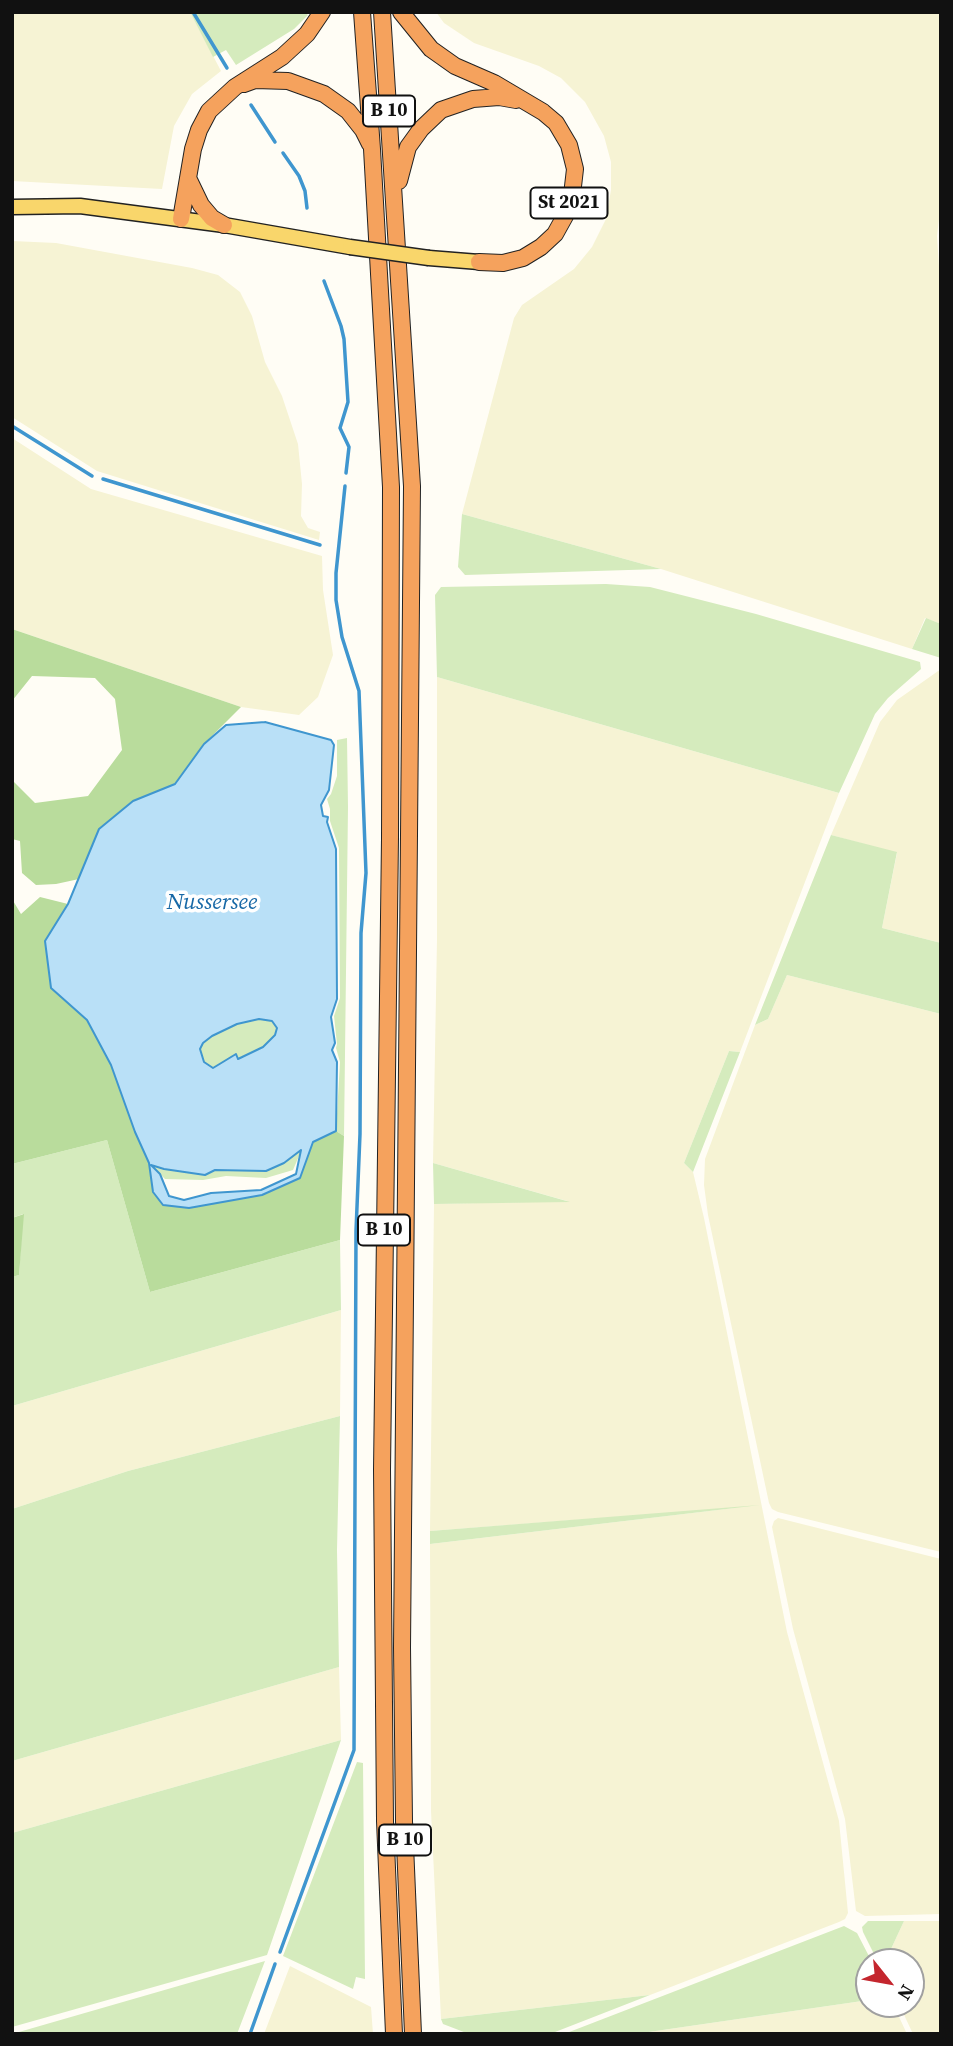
<!DOCTYPE html>
<html>
<head>
<meta charset="utf-8">
<style>
	body { margin:0 }
	#map { position:relative; width:953px; height:2046px; overflow:hidden; background:#fffdf5; font-family:"Source Serif 4",serif }
	canvas { display:block }
	.frame { position:absolute; inset:0; border:14px solid #111; pointer-events:none }
	.north { position:absolute; left:855px; top:1948px; width:70px; height:70px; box-sizing:border-box; background:#fff; border:2px solid #a0a0a0; border-radius:50%; rotate:121deg; font-size:19px; font-weight:700; line-height:28px; text-align:center; color:#111 }
	.north::after { content:''; display:block; margin:auto; width:24px; height:32px; background:#c4262e; clip-path:polygon(50% 0,100% 100%,50% 72%,0 100%) }
</style>
</head>
<body>
<div id="map">
<canvas width="953" height="2046"></canvas>
<div class="frame"></div>
<div class="north">N</div>
</div>
<script>
const ctx = document.querySelector('canvas').getContext('2d');
ctx.lineJoin = 'round';
function paint(path, color) { ctx.fillStyle = color; ctx.fill(path, 'evenodd'); }
const toPath = rows => new Path2D(rows.map(r => 'M' + r).join(''));
function stroke(path, color, width, dash) { ctx.strokeStyle = color; ctx.lineWidth = width; ctx.lineCap = dash ? 'butt' : 'round'; ctx.setLineDash(dash || []); ctx.stroke(path); }
function drawText(font, color, halo, rows, align = 'center') {
  ctx.font = font + ' "Source Serif 4",serif'; ctx.lineWidth = 7; ctx.setLineDash([]); ctx.textBaseline = 'middle'; ctx.strokeStyle = halo; ctx.fillStyle = color; for (const [text, x, y, turn = 0] of rows) {
    ctx.save(); ctx.translate(x, y); ctx.rotate((+turn || 0) * Math.PI / 180); ctx.textAlign = isNaN(turn) ? turn : align; if (halo) ctx.strokeText(text, 0, 0); ctx.fillText(text, 0, 0); ctx.restore();
  }
}
const farmland = toPath([
	[12,12,190,12,221,71,192,94,174,126,162,189,12,181],
	[436,12,941,12,941,202,937,236,941,296,941,624,925,618,912,649,661,569,462,514,514,318,522,305,574,269,592,247,606,219,611,190,611,162,604,136,585,102,561,78,539,66,474,43,444,23],
	[12,241,56,243,192,268,218,275,240,292,252,316,265,362,282,396,298,444,302,484,301,516,308,528,320,532,319,540,97,471,12,417],
	[12,438,91,489,322,556,323,590,333,655,318,697,299,715,241,707,12,629],
	[941,669,941,943,882,928,897,853,831,835,880,722,897,700],
	[437,677,839,793,740,1052,729,1051,684,1163,693,1172,704,1218,787,1632,839,1821,848,1913,845,1919,839,1922,650,1995,441,2019,431,1811,430,1544,734,1508,430,1531,434,1204,567,1201,433,1163,437,939],
	[787,975,941,1014,941,1552,778,1512,772,1509,769,1503,708,1215,704,1185,705,1159,755,1025,768,1019],
	[341,1310,340,1416,128,1471,12,1509,12,1406],
	[778,1518,941,1559,941,1914,865,1916,856,1911,845,1819,793,1629,772,1527,774,1521],
	[339,1667,341,1740,12,1833,12,1761],
	[904,1921,941,1921,941,2034,913,2034,899,2004,911,2004,911,1962,885,1962],
	[290,1966,371,2007,373,2034,264,2034],
	[869,2000,869,2004,893,2004,907,2034,635,2034]
]);
const green = toPath([
	[190,12,305,12,308,15,294,29,236,65,226,50,213,57],
	[462,514,661,569,465,575,458,567],
	[606,584,650,587,756,614,920,662,921,669,888,698,875,714,839,793,437,677,435,595,441,587],
	[926,618,941,624,941,658,912,649],
	[347,738,348,807,344,1136,336,1131,340,1062,336,1048,337,1044,334,1016,340,998,339,848,330,821,330,809,327,799,331,794,337,776,337,740],
	[831,835,897,852,882,928,941,943,941,1014,787,975,768,1019,755,1025],
	[260,1019,272,1021,277,1028,275,1034,263,1047,238,1060,236,1054,213,1068,204,1062,200,1049,203,1043,212,1036,237,1024],
	[729,1051,740,1052,693,1172,684,1163],
	[107,1140,150,1292,340,1240,341,1310,12,1406,12,1277,19,1275,23,1214,12,1218,12,1164],
	[302,1149,293,1170,266,1178,226,1176,203,1180,165,1179,149,1163,164,1169,266,1171,284,1163],
	[433,1163,570,1202,434,1204],
	[340,1416,337,1550,339,1667,12,1761,12,1509,128,1471],
	[760,1505,430,1544,430,1531],
	[341,1740,267,1955,12,2027,12,1833],
	[357,1762,363,1763,365,1979,356,1977,353,1989,283,1956],
	[868,1921,904,1921,885,1962,878,1962,863,1932,862,1927],
	[844,1926,857,1933,872,1962,869,1962,869,2000,635,2034,564,2034],
	[265,1961,237,2034,12,2034],
	[650,1995,550,2034,469,2034,443,2024,441,2019]
]);
const forest = toPath([
	[12,629,241,707,204,744,175,784,133,801,99,829,79,879,56,884,36,885,22,873,20,841,12,839,12,780,35,803,88,796,122,750,115,699,95,678,32,676,12,701],
	[40,897,68,904,45,941,51,988,87,1020,111,1065,135,1132,149,1163,153,1192,189,1208,262,1195,300,1178,313,1142,336,1131,344,1136,340,1240,150,1292,107,1140,12,1164,12,899,21,914],
	[24,1214,19,1275,12,1277,12,1218]
]);
const water = toPath([
	[265,722,331,740,334,745,329,790,321,805,323,816,328,817,327,822,336,849,337,999,331,1017,335,1043,332,1050,337,1062,336,1131,313,1142,300,1178,262,1195,189,1208,163,1205,153,1192,149,1163,135,1132,111,1065,87,1020,51,988,45,941,68,904,99,829,133,801,175,784,204,744,226,725,265,722],
	[259,1019,272,1021,277,1028,275,1035,263,1047,238,1059,236,1054,213,1068,204,1062,200,1049,203,1043,212,1036,237,1024,259,1019],
	[301,1150,296,1174,261,1190,211,1193,184,1200,169,1196,160,1174,151,1165,164,1169,205,1175,215,1170,266,1171,284,1163,301,1150]
]);
const stream = toPath([
	[193,12,227,68],
	[251,105,275,142],
	[283,153,299,176,305,191,307,208],
	[324,281,341,326,344,339,348,402,340,428,349,447,346,473],
	[12,426,92,476],
	[103,479,320,545],
	[280,1952,354,1750,356,1231,360,1134,361,933,366,873,359,691,342,637,336,600,336,573,345,486],
	[250,2034,275,1964]
]);
const major = toPath([
	[12,207,80,206,224,225,350,247],
	[429,258,479,262]
]);
const highway = toPath([
	[362,12,372,149,391,487,390,838,382,1469,385,1821,394,2034],
	[382,12,412,486,402,1647,404,1821,413,2034],
	[401,12,431,49,455,66,494,83,543,112,556,123,569,145,575,169,572,195,565,216,555,234,541,247,523,258,503,263,479,262],
	[244,84,255,80,288,81,324,94,348,111,363,130,370,144],
	[188,178,201,205,212,218,224,225],
	[399,181,408,147,421,129,441,110,473,99,499,97,516,100],
	[181,219,193,149,199,130,209,111,235,87,282,57,307,34,322,12]
]);
const majorBridge = toPath([
	[350,247,429,258]
]);
const shields = [
	[389,111,52],
	[569,203,77],
	[384,1230,52],
	[405,1840,52]
];
const shieldNames = [
	["B 10",389,111],
	["St 2021",569,203],
	["B 10",384,1230],
	["B 10",405,1840]
];
const waterNames = [
	["Nussersee",212,903]
];
paint(farmland, '#f6f3d4');
paint(green, '#d5ebbd');
paint(forest, '#b9dc9c');
paint(water, '#b9e0f7');
stroke(water, '#3f96cf', 2);
stroke(stream, '#3f96cf', 3.5);
stroke(major, '#222', 17);
stroke(highway, '#222', 18);
stroke(major, '#f9d66b', 14);
stroke(highway, '#f5a25d', 16);
stroke(majorBridge, '#222', 17, []);
stroke(majorBridge, '#f9d66b', 14);
for (const [x, y, w] of shields) { const box = new Path2D(); box.roundRect(x - w / 2, y - 15.5, w, 31, 5); ctx.fillStyle = '#fff'; ctx.fill(box); stroke(box, '#111', 2); }
drawText('bold 19px', '#111', null, shieldNames);
drawText('italic 23px', '#1768a6', '#fff', waterNames);
</script>
</body>
</html>
